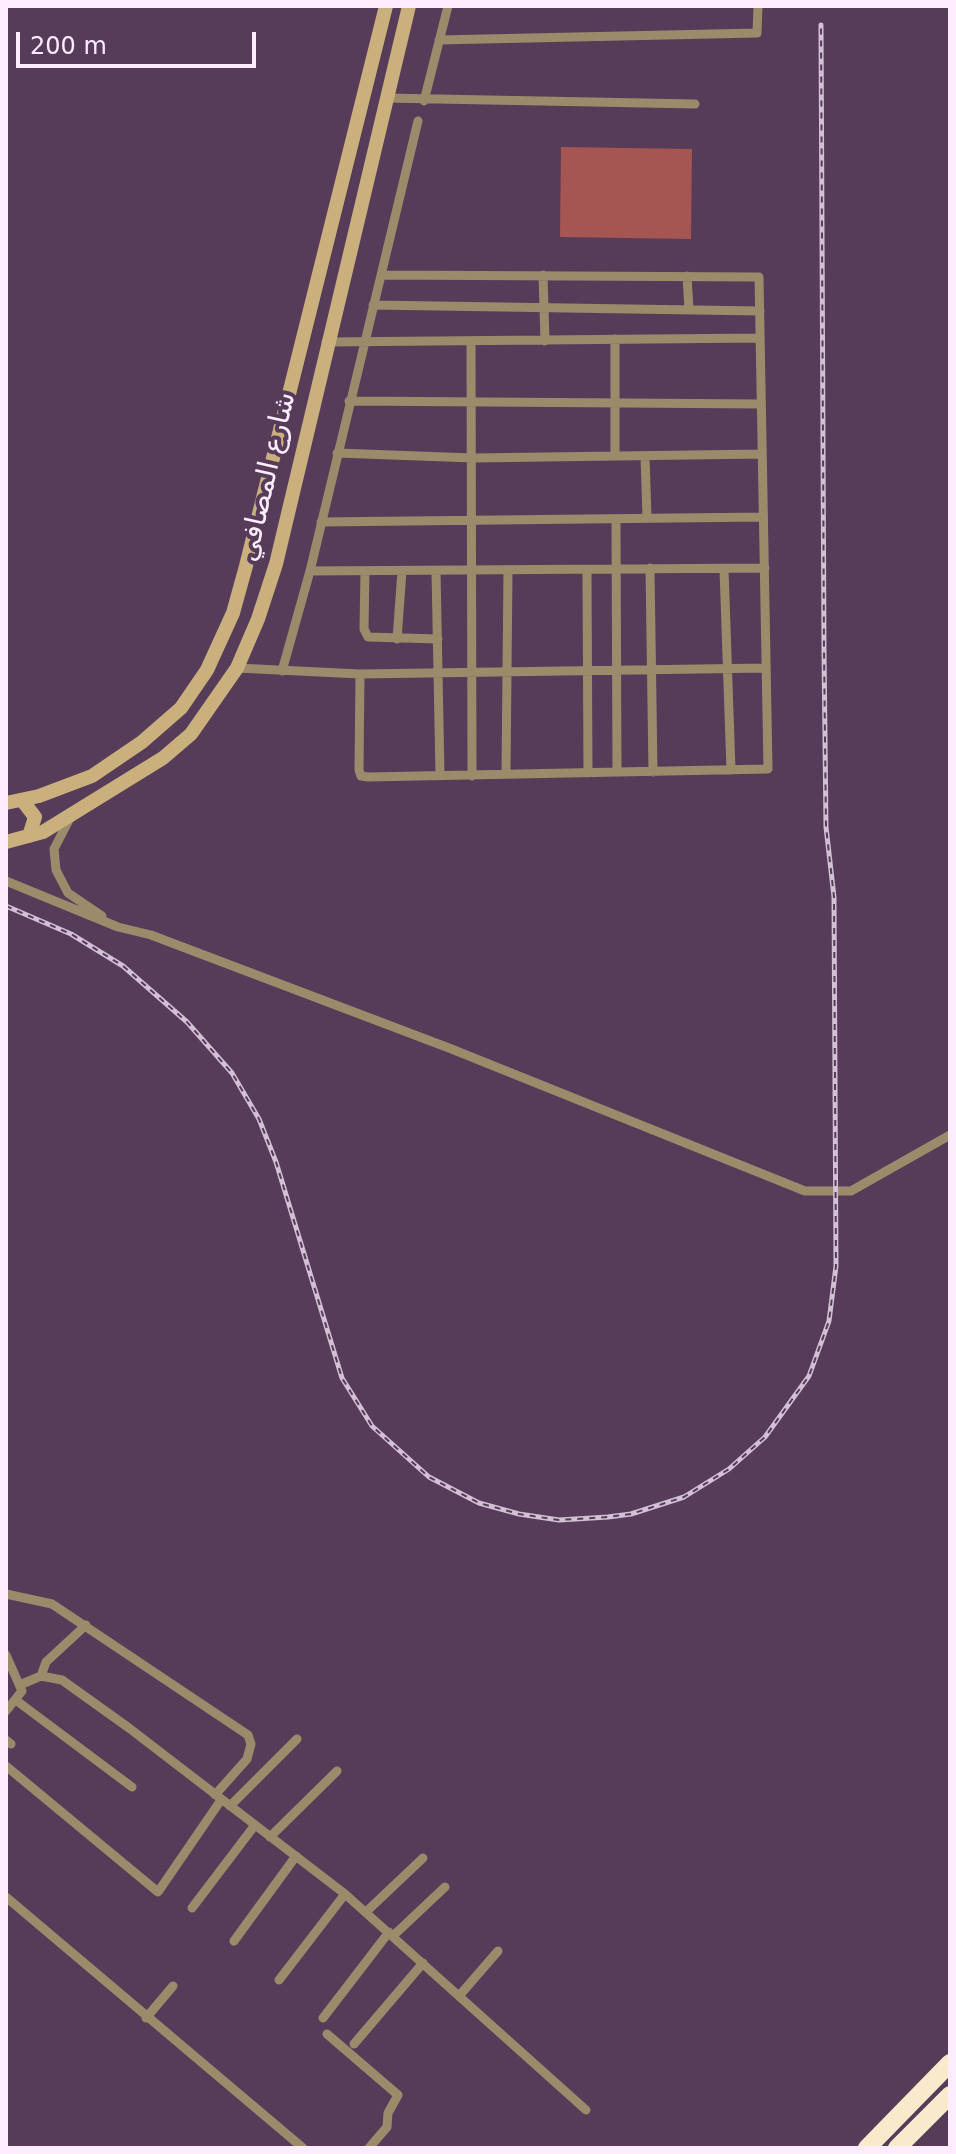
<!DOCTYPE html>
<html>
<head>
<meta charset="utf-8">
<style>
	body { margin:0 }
	#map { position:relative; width:956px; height:2154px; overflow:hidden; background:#563c59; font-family:"DejaVu Sans",sans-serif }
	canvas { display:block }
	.frame { position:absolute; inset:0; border:8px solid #feedff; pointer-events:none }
	.scale { position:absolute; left:16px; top:32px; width:240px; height:36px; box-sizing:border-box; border:4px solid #feedff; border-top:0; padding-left:10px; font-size:24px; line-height:28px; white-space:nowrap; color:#feedff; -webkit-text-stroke:6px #563c59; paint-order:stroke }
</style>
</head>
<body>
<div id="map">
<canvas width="956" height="2154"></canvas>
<div class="frame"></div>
<div class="scale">200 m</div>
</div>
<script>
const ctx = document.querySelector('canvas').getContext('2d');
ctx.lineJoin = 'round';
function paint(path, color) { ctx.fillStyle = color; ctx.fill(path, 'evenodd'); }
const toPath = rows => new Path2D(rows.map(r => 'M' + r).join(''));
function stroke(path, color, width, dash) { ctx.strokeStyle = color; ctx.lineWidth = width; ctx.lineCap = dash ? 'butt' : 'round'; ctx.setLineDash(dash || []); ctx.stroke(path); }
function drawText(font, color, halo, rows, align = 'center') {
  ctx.font = font + ' "DejaVu Sans",Vazirmatn,sans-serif'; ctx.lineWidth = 8; ctx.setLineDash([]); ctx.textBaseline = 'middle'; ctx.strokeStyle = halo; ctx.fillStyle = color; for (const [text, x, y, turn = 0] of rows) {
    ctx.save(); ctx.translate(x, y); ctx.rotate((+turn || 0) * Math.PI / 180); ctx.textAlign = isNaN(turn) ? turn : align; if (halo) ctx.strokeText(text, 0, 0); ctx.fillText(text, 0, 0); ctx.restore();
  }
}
const green = toPath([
	[561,147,692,149,691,239,560,237]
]);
const street = toPath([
	[439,40,757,33,758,6],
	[386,98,695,104],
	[424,101,448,6],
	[543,275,545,341],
	[687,276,689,310],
	[373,305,760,311],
	[471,341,472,776],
	[326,342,760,338],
	[349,401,761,404],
	[337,453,473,458,762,454],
	[615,456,615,339],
	[645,456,647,518],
	[616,521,617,772],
	[321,522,763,517],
	[650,568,653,772],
	[724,569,731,770],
	[310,571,765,568],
	[365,571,364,629,368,637,438,639],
	[436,571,440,775],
	[587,571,588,773],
	[397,639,402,571],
	[237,668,360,674,766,668],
	[282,671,310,571,418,121],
	[360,674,359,770,361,776,368,777,768,769,759,277,381,275],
	[506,774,508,570],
	[69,820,54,849,56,870,68,893,102,916],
	[6,881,118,927,151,935,449,1048,805,1191,851,1191,950,1135],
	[6,1594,52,1604,248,1735,251,1744,247,1759,215,1795],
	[6,1655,22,1691,6,1711],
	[41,1676,46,1662,86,1625],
	[22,1684,41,1676,62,1680,129,1728,345,1894,586,2110],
	[17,1701,132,1787],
	[6,1740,11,1744],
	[6,1766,158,1892,221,1800],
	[230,1806,297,1739],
	[270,1837,337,1771],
	[6,1897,303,2148],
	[192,1908,255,1825],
	[366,1912,423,1858],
	[393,1936,445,1887],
	[234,1941,296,1856],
	[279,1980,345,1894],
	[459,1996,498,1951],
	[146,2018,173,1986],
	[323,2018,389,1932],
	[327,2034,398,2095,388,2113,387,2127,369,2148],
	[354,2044,423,1963]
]);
const secondary = toPath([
	[22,800,35,817,29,836],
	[6,803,39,796,92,776,142,742,181,708,207,670,233,613,246,566,386,6],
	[6,842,43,832,163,758,191,734,237,668,258,619,276,564,409,6]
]);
const highway = toPath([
	[867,2148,950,2063],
	[897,2148,950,2095]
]);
const rail = toPath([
	[6,906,71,934,123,966,187,1022,232,1073,259,1119,276,1162,342,1378,372,1426,429,1477,479,1503,519,1514,559,1520,608,1517,631,1514,684,1497,729,1469,765,1437,809,1376,829,1321,836,1266,834,897,826,827,824,650,821,25]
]);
const streetNames = [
	["شارع المصافي",268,477,-77]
];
paint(green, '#a55552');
stroke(street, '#9b8b6b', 9);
stroke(secondary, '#cab07d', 14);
stroke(highway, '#faeacc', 18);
stroke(rail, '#d3c0d5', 5);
stroke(rail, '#563c59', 2, [6]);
drawText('28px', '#feedff', '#563c59', streetNames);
</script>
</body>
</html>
